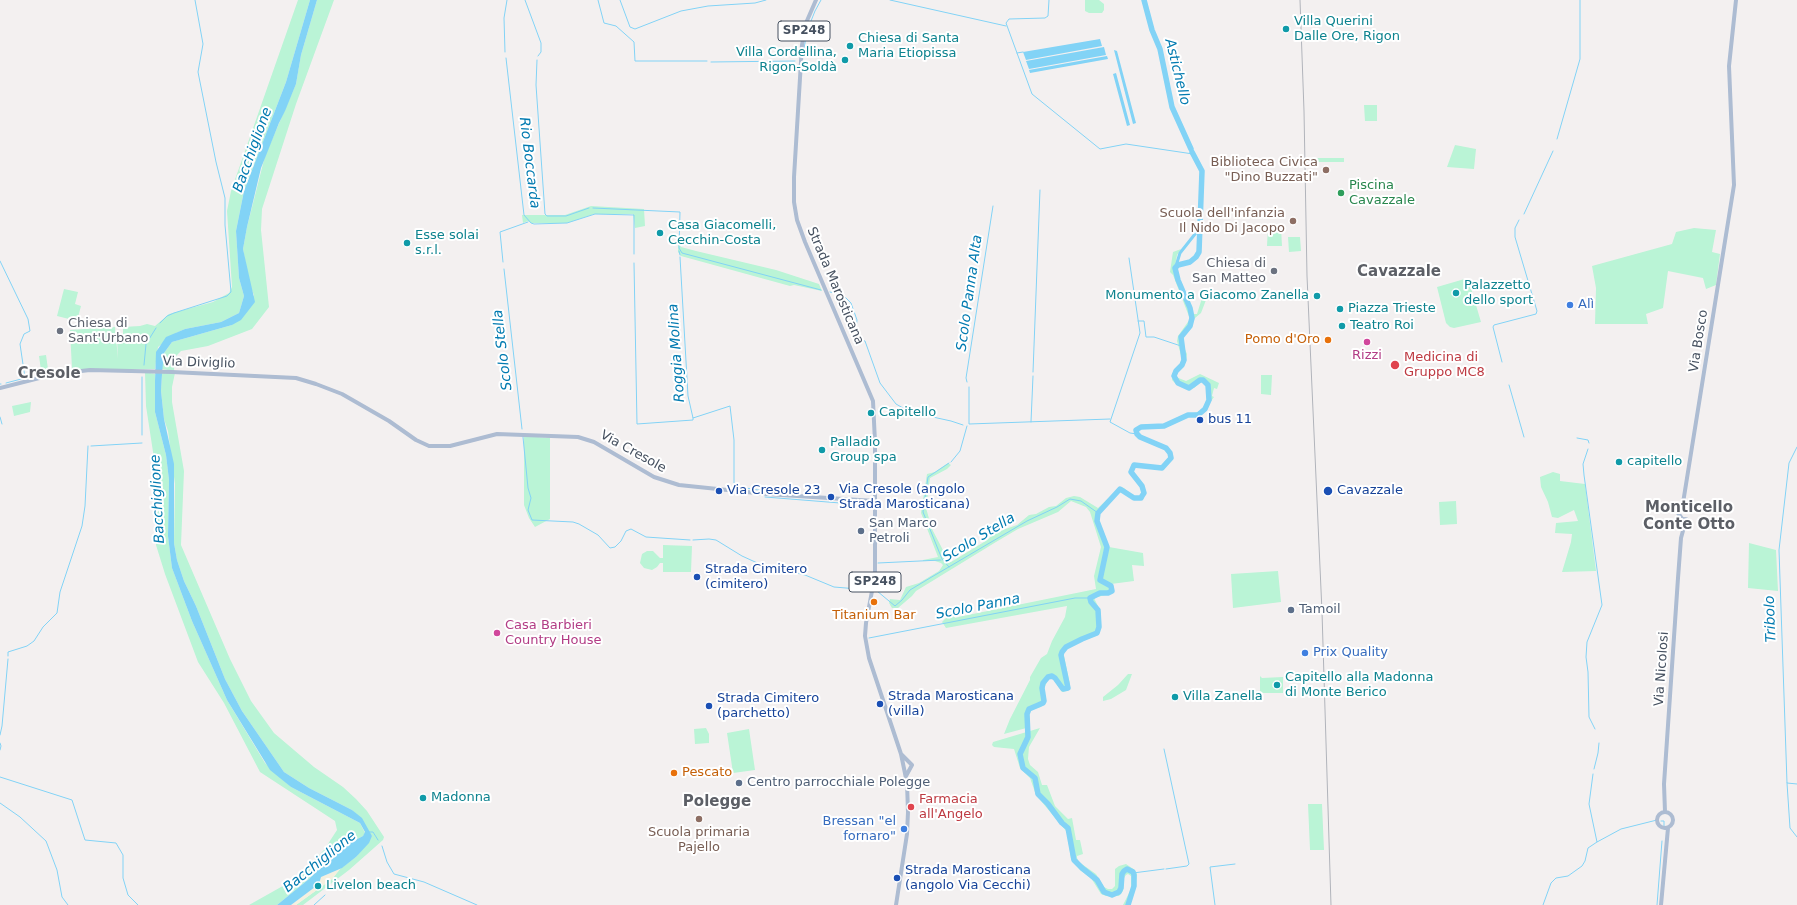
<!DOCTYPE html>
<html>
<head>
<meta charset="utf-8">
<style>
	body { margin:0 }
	canvas { display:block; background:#f3f0f0 }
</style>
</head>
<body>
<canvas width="1797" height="905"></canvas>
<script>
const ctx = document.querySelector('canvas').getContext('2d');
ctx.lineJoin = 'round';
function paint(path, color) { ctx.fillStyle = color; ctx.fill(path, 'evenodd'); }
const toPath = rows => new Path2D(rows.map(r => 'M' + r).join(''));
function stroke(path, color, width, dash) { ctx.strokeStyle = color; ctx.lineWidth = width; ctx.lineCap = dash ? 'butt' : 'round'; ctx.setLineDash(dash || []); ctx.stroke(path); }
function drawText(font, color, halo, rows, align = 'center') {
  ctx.font = font + ' "DejaVu Sans",sans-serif'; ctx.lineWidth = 4; ctx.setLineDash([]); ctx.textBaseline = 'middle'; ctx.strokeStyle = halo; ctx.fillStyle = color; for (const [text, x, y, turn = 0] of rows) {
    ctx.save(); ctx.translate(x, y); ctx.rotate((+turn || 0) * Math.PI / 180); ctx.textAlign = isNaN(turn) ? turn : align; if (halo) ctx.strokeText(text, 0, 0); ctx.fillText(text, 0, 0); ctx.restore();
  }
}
const green = toPath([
	[298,0,310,0,286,82,244,191,236,231,239,278,244,296,239,313,221,322,185,329,176,333,158,347,155,369,72,369,70,330,115,327,118,359,117,336,123,335,123,327,140,326,147,324,155,326,169,314,213,302,229,293,232,287,227,211,231,191],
	[317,0,334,0,296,104,262,209,261,230,269,307,252,329,208,346,181,351,175,357,174,371,162,369,164,353,172,342,232,325,254,295,250,286,243,249,247,227,265,156,296,84,301,55],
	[1085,0,1099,0,1104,4,1104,10,1102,13,1089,13,1085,11],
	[1364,105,1377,105,1377,121,1365,121],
	[1455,145,1476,149,1474,169,1447,167],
	[1314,158,1344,158,1344,162,1314,162],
	[591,206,644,209,645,226,635,228,633,214,594,214,567,223,531,223,528,221,523,223,522,215,565,215],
	[1283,226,1281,228,1282,246,1267,246,1268,227],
	[1694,228,1716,230,1712,252,1720,254,1716,285,1706,289,1703,278,1668,271,1663,308,1646,314,1648,324,1595,324,1596,288,1592,266,1672,244,1676,232],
	[1288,237,1300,237,1301,251,1289,252],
	[678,242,681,247,696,251,776,270,819,284,822,291,794,285,790,286,681,256,678,252],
	[1181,249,1177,255,1175,266,1178,266,1177,270,1178,276,1193,314,1197,314,1202,298,1206,300,1201,313,1195,318,1191,327,1183,336,1183,345,1187,354,1186,361,1184,366,1176,374,1176,377,1186,381,1200,374,1219,383,1217,389,1214,388,1212,396,1214,397,1209,404,1200,415,1194,413,1201,411,1205,407,1207,401,1206,387,1204,383,1201,382,1194,388,1187,389,1176,384,1172,380,1172,375,1174,370,1181,363,1181,355,1177,341,1178,336,1190,319,1173,275,1170,272,1173,252],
	[1468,278,1481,322,1454,328,1450,327,1446,323,1437,287],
	[64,289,78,292,75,304,81,306,77,321,57,316],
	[46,355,48,369,41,370,39,356],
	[145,372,155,374,155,412,166,455,169,480,168,536,172,568,192,621,227,700,265,763,291,787,360,823,365,833,363,836,346,845,332,855,309,879,277,905,249,905,297,878,324,850,337,830,335,821,260,772,224,703,198,662,165,574,156,545,157,478,146,406],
	[162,373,175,373,172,387,172,402,184,471,181,545,230,659,251,701,274,733,314,767,343,787,356,799,367,811,384,837,383,840,349,870,303,905,296,905,332,879,340,869,356,857,372,836,352,810,309,788,284,772,242,711,225,679,196,606,184,581,177,560,174,543,175,484,168,431,164,419,161,391],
	[1261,375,1272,375,1271,395,1261,394],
	[31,402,30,412,14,416,12,406],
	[524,436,550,438,550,519,535,527,529,518,524,505],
	[948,463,951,465,947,469,930,478,926,508,932,529,944,552,944,556,951,562,984,542,997,532,1017,525,1029,515,1036,514,1049,507,1056,506,1066,498,1074,496,1080,497,1098,508,1120,487,1124,488,1136,498,1141,496,1142,492,1145,490,1141,500,1133,499,1123,492,1119,493,1099,512,1098,516,1099,524,1109,547,1143,553,1144,566,1132,565,1134,581,1111,584,1113,593,1094,598,1100,610,1101,625,1097,634,1071,645,1064,651,1064,656,1070,684,1067,691,1062,692,1053,679,1049,677,1043,691,1045,703,1041,707,1031,710,1029,713,1030,727,1004,734,1010,719,1030,680,1030,677,1041,658,1047,654,1052,641,1065,617,1067,606,946,628,942,622,946,618,950,618,950,614,953,614,955,618,963,616,1096,589,1094,576,1101,547,1090,512,1086,507,1071,501,1058,512,1018,529,996,542,916,591,912,596,898,608,892,608,889,603,890,599,900,600,906,587,919,583,939,571,943,565,941,563,935,561,923,561,923,560,938,557,921,513,927,474,935,472],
	[1553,472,1560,474,1560,481,1585,484,1596,571,1562,572,1571,542,1572,534,1555,533,1556,523,1578,521,1574,510,1558,518,1552,517,1548,502,1541,487,1540,477],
	[1456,501,1457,524,1440,525,1439,502],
	[1749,543,1776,550,1778,591,1748,588],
	[663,545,692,546,691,572,663,572,663,563,660,563,657,567,652,570,644,568,640,563,642,554,647,551,653,551,660,558,663,558],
	[1278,571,1281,602,1233,608,1231,574],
	[1128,674,1132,674,1126,690,1111,699,1103,701,1103,697,1118,685],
	[1260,676,1262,678,1283,677,1283,693,1260,693],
	[706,728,709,734,709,743,695,744,694,729],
	[1040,728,1029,747,1028,759,1030,765,1038,772,1042,785,1047,785,1055,806,1068,819,1072,818,1076,840,1080,840,1083,854,1077,856,1077,858,1079,862,1096,874,1104,887,1108,889,1112,889,1115,886,1115,869,1119,866,1126,864,1135,870,1137,874,1136,883,1129,905,1123,905,1131,889,1131,876,1128,874,1126,875,1124,878,1123,891,1119,896,1106,896,1101,894,1091,878,1080,870,1071,859,1067,832,1036,795,1030,778,1020,768,1014,749,994,747,992,745,993,742],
	[749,729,755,770,733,773,727,733],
	[1308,804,1322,804,1324,850,1310,850]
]);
const sand = toPath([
	[340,869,332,879,296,905,291,905,319,884,321,877]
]);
const water = toPath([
	[310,0,317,0,301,55,296,84,285,111,279,123,261,168,247,227,243,249,255,302,241,320,232,325,172,342,164,353,162,374,161,391,164,419,174,464,174,543,177,560,184,581,196,606,225,679,242,711,284,772,309,788,352,810,362,818,372,836,369,843,356,857,342,868,321,877,319,884,291,905,277,905,309,879,332,855,346,845,363,836,365,832,360,823,291,787,270,770,227,700,192,621,172,568,168,536,169,480,166,455,155,412,155,381,156,352,166,337,185,329,221,322,239,313,244,296,239,278,236,231,244,191,286,82],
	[1100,39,1102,46,1026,60,1023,52],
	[1104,47,1106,55,1029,69,1026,61],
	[1114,50,1117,51,1136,123,1133,124],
	[1107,56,1108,59,1030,73,1029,70],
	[1116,73,1130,125,1127,126,1113,74]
]);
const stream = toPath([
	[525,0,541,43,541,52,538,56],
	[598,0,604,23,616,26,634,42,635,61,707,61],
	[620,0,630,27,635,29,681,11,708,6,755,3,766,0],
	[890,0,1006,26],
	[1049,0,1048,16,1045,18,1009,19,1006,23,1032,94,1100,149,1126,144,1193,154],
	[804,49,807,31,815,11,821,0],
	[505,52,504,18,507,0],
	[1017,53,1023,52],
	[506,58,524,215,531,223,534,224,567,223,595,214,634,215,634,254],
	[537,60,536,85,545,214,547,216,566,216,589,208],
	[711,62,795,61],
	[1557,139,1580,59,1580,0],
	[593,208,680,212,679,248,682,253,821,290],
	[1524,214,1553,151],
	[679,251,680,255],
	[680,257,688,396,693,418,730,406,734,440,734,486,764,491],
	[1129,258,1140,333,1110,422,1130,433,1137,434],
	[0,261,28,319,30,331,24,334,20,344,25,378,6,383],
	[503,262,500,232,528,222],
	[634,263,637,424,693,420,693,418],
	[504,269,522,429],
	[830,292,843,295,851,303,857,320,855,338,865,341,880,383,896,404,910,412,951,421,963,425],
	[1138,321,1144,321,1146,337,1154,337,1181,346],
	[160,323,167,316,174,313,227,296,231,292,225,225,225,198,216,162,198,72,203,44,195,0],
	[1502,362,1493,327,1494,325,1536,314,1537,311,1515,237,1515,228,1519,220],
	[144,365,146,344,156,328],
	[1033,372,1040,190],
	[967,382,966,378,993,206],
	[0,384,1,384],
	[1509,385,1524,437],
	[969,387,969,424,1110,419],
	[0,417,2,424],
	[1031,422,1033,376],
	[142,435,142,377],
	[523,437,528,488,531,498,528,510,532,520,573,522,579,524,598,535,610,548,615,547,621,541,626,531,631,529,646,537,690,540],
	[1577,438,1588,440,1589,443],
	[91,446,142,443],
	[1797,447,1789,463,1779,550,1787,783,1797,784],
	[1588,449,1583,464,1584,475,1602,605,1587,642,1586,657,1588,672,1589,717,1595,729],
	[951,462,960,451,967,426],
	[765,497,840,503,862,503,869,505],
	[693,540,709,539,716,540,742,556,764,566,783,568,789,571,805,575,834,587,870,590],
	[878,563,941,560],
	[949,567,942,559,923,512,928,477,949,463],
	[877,591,895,606,902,600,910,590,930,578,1027,521,1057,507,1070,499,1081,501,1098,513],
	[869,638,1075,598,1090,598],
	[8,656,8,652,27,646,34,641,43,627,57,613,60,592,82,526,85,506,88,446],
	[0,735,2,726,8,659],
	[1164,749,1189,864,1187,866,1166,869],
	[0,750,1,746,0,743],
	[1594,769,1598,753,1599,743],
	[1593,774,1589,804,1597,842,1621,829,1657,820],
	[0,777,72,800,85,840,116,843,123,855,123,878,128,895,138,905],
	[1787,783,1790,828,1797,837],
	[0,803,20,817,46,841,57,870,62,897,68,905],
	[1661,821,1664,821,1664,829],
	[369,832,373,832,378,840],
	[382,846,387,862,394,874,424,882,477,905],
	[1133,873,1164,869],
	[314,905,325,895],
	[1215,905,1210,867,1235,864],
	[1543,905,1551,883,1556,878,1568,876,1582,866,1585,861,1588,848,1597,842],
	[1657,905,1662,841]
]);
const canal = toPath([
	[1176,266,1180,253,1199,229]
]);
const river = toPath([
	[1144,0,1152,30,1160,49,1172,107,1191,149],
	[1128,905,1134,886,1134,875,1133,872,1127,869,1124,871,1122,874,1121,888,1119,892,1112,895,1104,892,1097,880,1082,868,1074,860,1068,828,1062,823,1048,804,1038,794,1035,778,1023,768,1020,754,1028,737,1027,714,1029,709,1043,703,1044,701,1042,688,1043,683,1048,677,1052,676,1055,678,1063,689,1068,688,1061,655,1062,652,1066,647,1082,639,1097,633,1099,627,1098,610,1091,602,1090,598,1100,593,1108,593,1112,591,1111,586,1100,580,1107,547,1097,521,1098,513,1120,489,1134,498,1141,498,1142,496,1144,493,1142,486,1131,472,1134,465,1162,468,1171,458,1170,453,1166,448,1140,437,1137,434,1136,430,1141,427,1164,426,1188,415,1198,415,1205,409,1209,400,1208,385,1203,380,1200,380,1189,388,1178,383,1174,376,1176,371,1182,365,1184,360,1181,337,1190,326,1192,318,1190,308,1178,280,1175,268,1178,265,1190,262,1196,257,1199,252,1202,171,1192,152]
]);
const major = toPath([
	[816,0,806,23,802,45,794,177,794,202,797,220,805,242,873,401,875,442,875,575,866,623,865,636,869,658,901,754,907,783,908,812,907,834,896,905],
	[0,388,55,374,90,370,172,372,296,378,316,384,342,394,389,421,416,440,429,446,450,446,497,434,578,437,594,442,654,477,679,485,766,494,875,501],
	'1681 523a4 4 0 1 1 8 0a4 4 0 1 1-8 0Z',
	[1683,520,1678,513,1683,503,1734,185,1729,66,1736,0],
	[901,754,912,765,906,776],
	[1665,812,1664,784,1678,578,1681,538,1684,527],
	'1657 820a8 8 0 1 1 16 0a8 8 0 1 1-16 0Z',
	[1661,905,1668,828]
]);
const rail = toPath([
	[1300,0,1304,111,1307,276,1322,612,1331,905]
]);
const markers = [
	[1286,29,4,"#0f9aa8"],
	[850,46,4,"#0f9aa8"],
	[845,60,4,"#0f9aa8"],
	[1326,170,4,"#8d6e63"],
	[1341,193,4,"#2e9e5b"],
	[1293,221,4,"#8d6e63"],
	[660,233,4,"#0f9aa8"],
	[407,243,4,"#0f9aa8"],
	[1274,271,4,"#6b7280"],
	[1456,293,4,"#0f9aa8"],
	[1317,296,4,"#0f9aa8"],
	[1570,305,4,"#3f7fe0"],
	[1340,309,4,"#0f9aa8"],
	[1342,326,4,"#0f9aa8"],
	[60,331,4,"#6b7280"],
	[1328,340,4,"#e8710a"],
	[1367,342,4,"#d1479c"],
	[1395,365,5,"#e0444e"],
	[871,413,4,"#0f9aa8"],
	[1200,420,4,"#1a4fb4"],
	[822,450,4,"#0f9aa8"],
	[1619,462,4,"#0f9aa8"],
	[719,491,4,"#1a4fb4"],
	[1328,491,5,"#1a4fb4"],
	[831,497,4,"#1a4fb4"],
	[861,531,4,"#5c6f8a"],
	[697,577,4,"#1a4fb4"],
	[874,602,4,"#e8710a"],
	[1291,610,4,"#5c6f8a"],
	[497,633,4,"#d1479c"],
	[1305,653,4,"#3f7fe0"],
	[1277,685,4,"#0f9aa8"],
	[1175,697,4,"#0f9aa8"],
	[880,704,4,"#1a4fb4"],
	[709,706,4,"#1a4fb4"],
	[674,773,4,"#e8710a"],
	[739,783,4,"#5c6f8a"],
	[423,798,4,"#0f9aa8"],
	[911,807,4,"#e0444e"],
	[699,819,4,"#8d6e63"],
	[904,829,4,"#3f7fe0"],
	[897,878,4,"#1a4fb4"],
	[318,886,4,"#0f9aa8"]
];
const shields = [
	[804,31,52],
	[875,582,52]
];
const shieldNames = [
	["SP248",804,31],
	["SP248",875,582]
];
const cultureNames = [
	["Villa Querini",1294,22],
	["Dalle Ore, Rigon",1294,37],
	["Chiesa di Santa",858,39],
	["Maria Etiopissa",858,54],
	["Villa Cordellina,",837,53,"right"],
	["Rigon-Soldà",837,68,"right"],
	["Casa Giacomelli,",668,226],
	["Cecchin-Costa",668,241],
	["Esse solai",415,236],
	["s.r.l.",415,251],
	["Palazzetto",1464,286],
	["dello sport",1464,301],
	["Monumento a Giacomo Zanella",1309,296,"right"],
	["Piazza Trieste",1348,309],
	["Teatro Roi",1350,326],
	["Capitello",879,413],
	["Palladio",830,443],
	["Group spa",830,458],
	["capitello",1627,462],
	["Capitello alla Madonna",1285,678],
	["di Monte Berico",1285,693],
	["Villa Zanella",1183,697],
	["Madonna",431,798],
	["Livelon beach",326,886]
];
const educationNames = [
	["Biblioteca Civica",1318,163],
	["\"Dino Buzzati\"",1318,178],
	["Scuola dell'infanzia",1285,214],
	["Il Nido Di Jacopo",1285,229],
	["Scuola primaria",699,833,"center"],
	["Pajello",699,848,"center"]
];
const leisureNames = [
	["Piscina",1349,186],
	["Cavazzale",1349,201]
];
const worshipNames = [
	["Chiesa di",1266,264],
	["San Matteo",1266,279],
	["Chiesa di",68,324,"left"],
	["Sant'Urbano",68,339,"left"]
];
const streetNames = [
	["Strada Marosticana",835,286,67],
	["Via Bosco",1699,341,-81],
	["Via Diviglio",199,363,2],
	["Via Cresole",633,452,29],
	["Via Nicolosi",1662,669,-86]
];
const shopNames = [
	["Alì",1578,305],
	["Prix Quality",1313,653],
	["Bressan \"el",896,822,"right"],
	["fornaro\"",896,837,"right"]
];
const foodNames = [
	["Pomo d'Oro",1320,340],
	["Titanium Bar",874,616,"center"],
	["Pescato",682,773,"left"]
];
const hotelNames = [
	["Rizzi",1367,356],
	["Casa Barbieri",505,626,"left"],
	["Country House",505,641,"left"]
];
const healthNames = [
	["Medicina di",1404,358],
	["Gruppo MC8",1404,373],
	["Farmacia",919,800],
	["all'Angelo",919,815]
];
const transitNames = [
	["bus 11",1208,420],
	["Via Cresole (angolo",839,490],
	["Strada Marosticana)",839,505],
	["Via Cresole 23",727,491],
	["Cavazzale",1337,491],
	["Strada Cimitero",705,570],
	["(cimitero)",705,585],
	["Strada Marosticana",888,697],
	["(villa)",888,712],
	["Strada Cimitero",717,699],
	["(parchetto)",717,714],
	["Strada Marosticana",905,871],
	["(angolo Via Cecchi)",905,886]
];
const serviceNames = [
	["San Marco",869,524],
	["Petroli",869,539],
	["Tamoil",1299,610],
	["Centro parrocchiale Polegge",747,783]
];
const waterNames = [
	["Astichello",1177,72,76],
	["Bacchiglione",253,150,-70],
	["Rio Boccarda",529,163,83],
	["Scolo Panna Alta",970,293,-82],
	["Scolo Stella",503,350,-97],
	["Roggia Molina",677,353,-94],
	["Bacchiglione",158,499,-93],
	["Scolo Stella",979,538,-31],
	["Scolo Panna",978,607,-11],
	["Tribolo",1771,619,-92],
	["Bacchiglione",320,862,-39]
];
const quarterNames = [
	["Cavazzale",1399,272],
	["Cresole",49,374],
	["Monticello",1689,508],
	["Conte Otto",1689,525],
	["Polegge",717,802]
];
paint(green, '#baf4d6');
paint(sand, '#f5f0df');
paint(water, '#82d3f6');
stroke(stream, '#82d3f6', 1);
stroke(canal, '#82d3f6', 3);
stroke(river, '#82d3f6', 5.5);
stroke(major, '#adbcd2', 4);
stroke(rail, '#b1b4bb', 1);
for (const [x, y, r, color] of markers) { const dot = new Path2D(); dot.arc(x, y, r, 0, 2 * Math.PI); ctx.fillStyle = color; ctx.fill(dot); stroke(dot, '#fff', 1.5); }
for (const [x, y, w] of shields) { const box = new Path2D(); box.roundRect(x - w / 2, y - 10, w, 20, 3); ctx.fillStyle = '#fff'; ctx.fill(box); stroke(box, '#465160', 1); }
drawText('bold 12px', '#465160', null, shieldNames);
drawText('13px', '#0d838f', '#fff', cultureNames, 'left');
drawText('13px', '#785e54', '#fff', educationNames, 'right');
drawText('13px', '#27864d', '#fff', leisureNames, 'left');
drawText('13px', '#5b616d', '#fff', worshipNames, 'right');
drawText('13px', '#465160', '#fff', streetNames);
drawText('13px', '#366cbe', '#fff', shopNames, 'left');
drawText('13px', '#c56008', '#fff', foodNames, 'right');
drawText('13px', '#b23c85', '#fff', hotelNames);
drawText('13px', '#be3a42', '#fff', healthNames, 'left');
drawText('13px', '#164399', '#fff', transitNames, 'left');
drawText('13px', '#4e5e75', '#fff', serviceNames, 'left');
drawText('italic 14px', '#017ab0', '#fff', waterNames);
drawText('bold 15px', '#5c5f66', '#fff', quarterNames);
</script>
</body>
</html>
